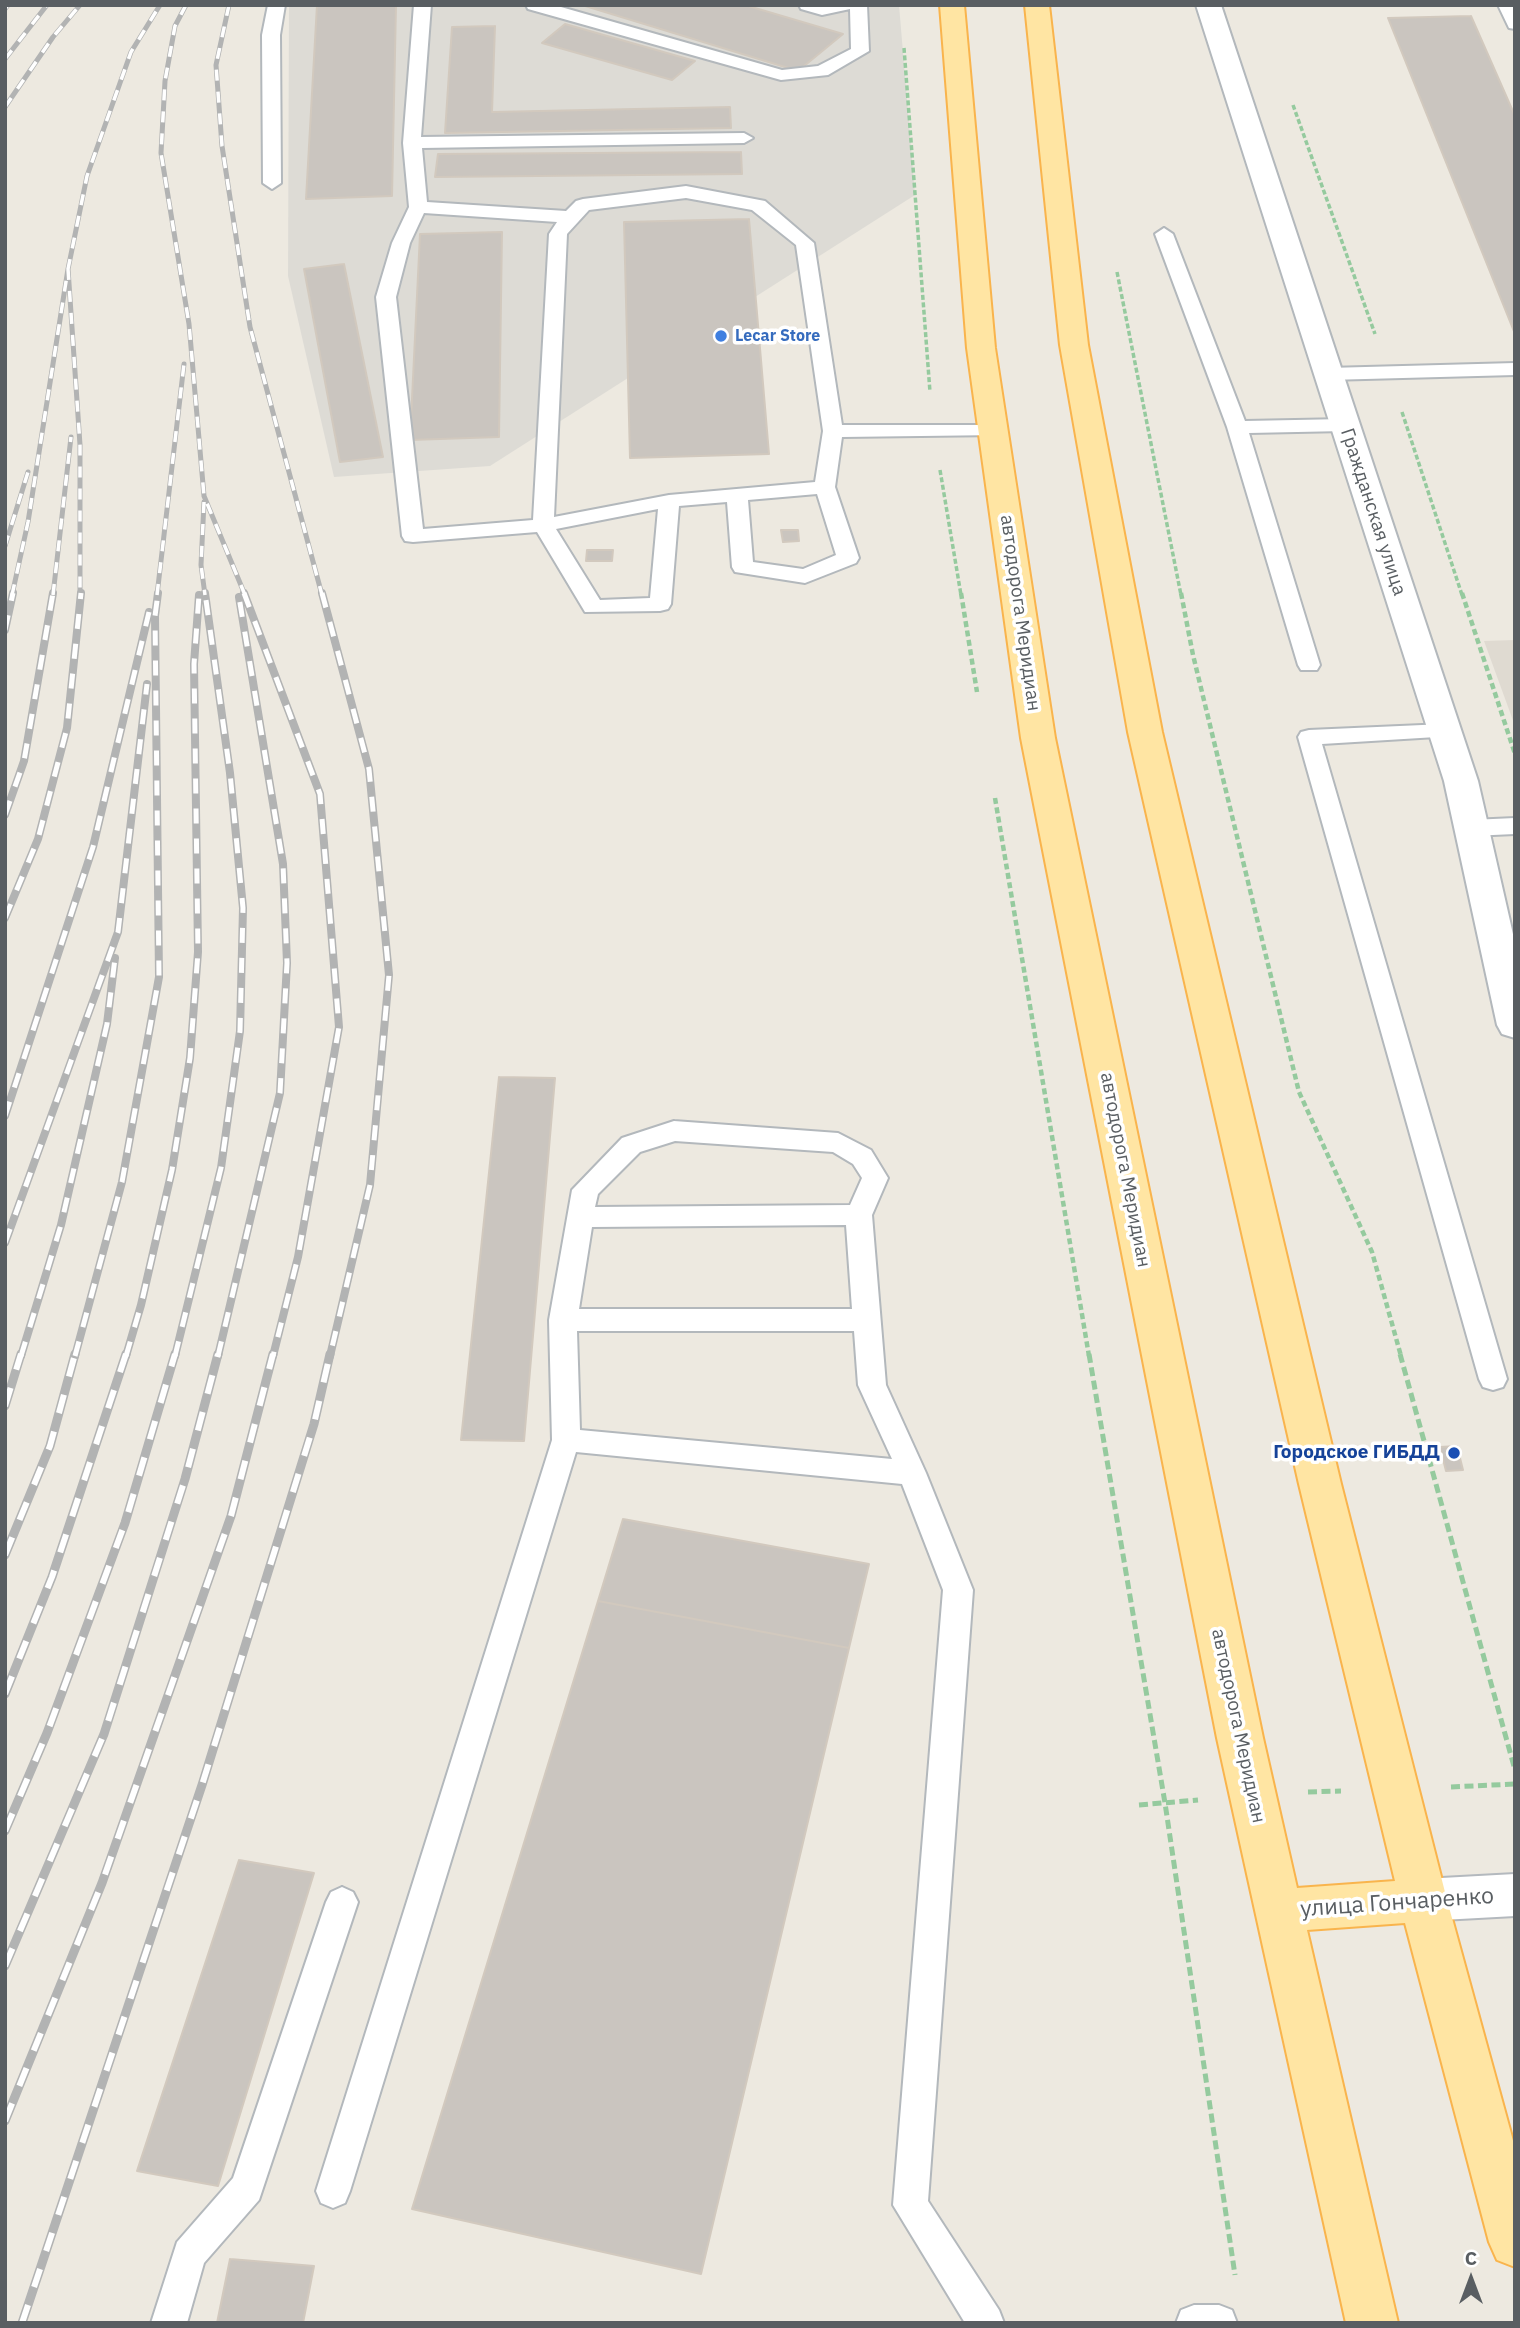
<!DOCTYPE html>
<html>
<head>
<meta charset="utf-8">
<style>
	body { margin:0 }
	#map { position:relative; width:1520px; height:2328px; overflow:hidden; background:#ede9e0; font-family:"IBM Plex Sans",sans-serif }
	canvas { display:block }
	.frame { position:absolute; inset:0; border:7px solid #595e62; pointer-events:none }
	.north { position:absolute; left:1436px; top:2244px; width:70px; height:70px; -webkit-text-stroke:5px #fff; paint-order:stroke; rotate:0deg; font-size:19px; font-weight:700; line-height:28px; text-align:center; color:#595e62 }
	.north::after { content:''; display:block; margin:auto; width:24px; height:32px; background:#595e62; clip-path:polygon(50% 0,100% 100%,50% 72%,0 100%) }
</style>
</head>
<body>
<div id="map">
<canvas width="1520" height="2328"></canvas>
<div class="frame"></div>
<div class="north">С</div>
</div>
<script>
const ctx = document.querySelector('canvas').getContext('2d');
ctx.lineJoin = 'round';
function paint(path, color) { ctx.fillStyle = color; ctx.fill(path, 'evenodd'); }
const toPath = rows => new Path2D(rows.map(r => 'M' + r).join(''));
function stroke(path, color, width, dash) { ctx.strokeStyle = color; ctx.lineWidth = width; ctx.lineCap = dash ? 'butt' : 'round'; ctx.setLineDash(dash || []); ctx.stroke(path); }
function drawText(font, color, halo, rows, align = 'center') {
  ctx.font = font + ' "IBM Plex Sans",sans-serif'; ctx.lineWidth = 7; ctx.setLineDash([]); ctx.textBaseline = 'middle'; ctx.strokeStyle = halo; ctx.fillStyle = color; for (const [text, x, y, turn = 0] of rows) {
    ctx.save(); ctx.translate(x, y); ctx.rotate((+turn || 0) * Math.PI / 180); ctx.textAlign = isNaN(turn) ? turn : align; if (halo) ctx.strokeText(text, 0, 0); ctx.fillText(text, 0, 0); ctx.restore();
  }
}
const industrial = toPath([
	[289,5,899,5,915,195,490,466,334,477,288,276]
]);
const education = toPath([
	[1515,640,1515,726,1484,641]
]);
const building = toPath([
	[317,5,396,5,392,196,306,199,317,5],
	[582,5,745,5,843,34,798,71,582,5],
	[1471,16,1515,116,1515,334,1388,18,1471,16],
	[565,24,695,61,672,80,542,43,565,24],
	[495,26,492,112,730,107,731,128,445,133,452,27,495,26],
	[741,152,742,174,435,177,438,154,741,152],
	[749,219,769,454,630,458,624,222,749,219],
	[502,232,499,437,410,440,420,234,502,232],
	[344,264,383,457,340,462,304,269,344,264],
	[781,530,798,530,799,541,783,542,781,530],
	[587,550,613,550,612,561,586,561,587,550],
	[499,1077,555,1078,524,1441,461,1440,499,1077],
	[1457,1446,1463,1470,1446,1471,1440,1447,1457,1446],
	[623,1519,869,1564,849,1648,598,1601,623,1519],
	[598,1601,849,1648,701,2274,412,2209,598,1601],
	[239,1860,314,1873,218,2186,137,2171,239,1860],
	[230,2259,314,2266,303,2323,217,2323,230,2259]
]);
const pathFar2 = toPath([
	[904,48,930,392],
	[1293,105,1375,334],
	[1117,272,1181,595],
	[1402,412,1462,595],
	[940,470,961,595]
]);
const pathFar1 = toPath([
	[961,593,977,692],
	[1181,593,1193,655,1299,1092,1372,1252,1401,1356],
	[1462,593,1515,754],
	[995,798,1089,1356]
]);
const path = toPath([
	[1089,1354,1165,1803,1235,2275],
	[1400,1354,1515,1770],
	[1451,1787,1515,1784],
	[1308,1792,1341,1791],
	[1139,1805,1198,1800]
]);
const lane = toPath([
	[268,5,285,5,280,35,281,183,272,189,263,183,262,35,268,5],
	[414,5,431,5,421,137,744,133,753,138,744,143,422,148,427,202,566,211,576,201,583,199,686,186,765,201,814,243,842,425,993,425,1000,427,1003,431,1000,435,842,437,835,487,859,558,856,563,805,583,735,572,732,567,727,502,679,506,671,604,668,609,660,611,585,612,537,532,413,542,405,541,402,536,376,297,392,243,409,207,403,143,414,5],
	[686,198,752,210,796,245,823,431,815,482,669,495,554,517,567,234,589,210,686,198],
	[424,213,557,222,549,234,533,520,423,529,396,297,410,243,424,213],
	[817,494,836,555,803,569,753,562,748,500,817,494],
	[658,509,650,598,600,600,556,529,658,509],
	[526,5,554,5,782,70,818,66,851,49,850,9,822,15,801,9,799,5,867,5,869,51,828,75,781,80,528,9,526,5],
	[1498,5,1515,5,1515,29,1509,28,1498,5],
	[1164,228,1173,234,1245,421,1345,419,1352,421,1355,425,1352,429,1345,431,1249,433,1320,665,1317,670,1301,670,1298,665,1227,427,1155,234,1164,228],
	[1515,363,1515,375,1328,380,1321,378,1318,374,1321,370,1328,368,1515,363],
	[1445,724,1453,726,1456,731,1453,736,1322,744,1507,1379,1503,1387,1493,1390,1483,1387,1479,1379,1298,737,1301,732,1309,730,1445,724],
	[1515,818,1515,834,1471,836,1463,834,1459,828,1463,822,1471,820,1515,818],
	[674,1121,838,1133,871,1150,888,1178,872,1215,886,1385,926,1473,973,1590,928,2201,999,2310,1004,2323,965,2323,893,2205,943,1590,902,1484,576,1452,350,2191,345,2203,333,2208,321,2203,316,2191,552,1440,549,1320,572,1190,622,1138,674,1121],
	[675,1141,833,1152,853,1164,862,1178,850,1205,595,1207,598,1194,640,1152,675,1141],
	[846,1225,852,1309,579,1309,592,1227,846,1225],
	[577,1331,854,1331,858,1385,892,1459,580,1430,577,1331],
	[342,1887,353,1892,358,1902,259,2200,204,2263,187,2323,151,2323,177,2242,233,2178,326,1902,331,1892,342,1887],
	[1194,2305,1219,2305,1232,2310,1237,2323,1176,2323,1181,2310,1194,2305]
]);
const street = toPath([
	[1196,5,1221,5,1478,781,1515,943,1515,1038,1502,1034,1497,1025,1444,781,1196,5]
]);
const secondary = toPath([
	[1515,1874,1515,1916,1423,1921,1406,1915,1399,1900,1406,1885,1423,1879,1515,1874]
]);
const primary = toPath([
	[940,5,964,5,995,348,1055,738,1263,1738,1297,1888,1395,1881,1299,1484,1128,732,1060,345,1025,5,1049,5,1088,345,1162,732,1341,1484,1447,1900,1515,2148,1515,2267,1497,2260,1489,2242,1405,1923,1307,1930,1398,2323,1346,2323,1217,1738,1021,738,967,348,940,5]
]);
const railFar2 = toPath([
	[186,5,175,26,165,81,161,153,189,324,204,496,245,595],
	[229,5,216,65,222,146,250,327,322,595],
	[5,9,8,5],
	[5,59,47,5],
	[5,107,53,37,80,5],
	[68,269,80,445,80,595],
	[204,502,201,565,205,595],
	[5,546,28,472],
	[12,595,28,522,68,269,87,176,131,52,160,5],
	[53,595,71,437],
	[157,595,184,364]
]);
const railFar1 = toPath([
	[244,593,320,794,339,1027,298,1257,273,1356],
	[322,593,369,769,389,975,370,1185,330,1356],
	[5,630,13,593],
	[5,815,24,761,53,593],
	[5,918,38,839,67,728,81,593],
	[5,1116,93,847,149,612],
	[5,1243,118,932,147,684],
	[21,1356,61,1225,107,1024,115,958],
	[75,1356,122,1182,159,977,155,616,158,593],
	[126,1356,141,1305,172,1170,190,1058,198,952,194,664,199,595],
	[175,1356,221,1168,240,1031,243,908,230,773,205,593],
	[218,1356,280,1093,287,963,283,864,239,597]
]);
const rail = toPath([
	[5,1406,21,1354],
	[5,1555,50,1446,75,1354],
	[5,1694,52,1577,126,1354],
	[5,1831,47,1733,125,1523,175,1354],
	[5,1966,104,1734,185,1479,218,1354],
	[5,2121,102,1883,231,1516,273,1354],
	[22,2323,202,1785,314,1424,330,1354]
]);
const markers = [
	[721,336,7,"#3f7fe0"],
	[1454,1453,7,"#1a4fb4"]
];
const farShopnames = [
	["Lecar Store",735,336]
];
const streetNames = [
	["Гражданская улица",1373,512,72],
	["автодорога Меридиан",1020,613,82],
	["автодорога Меридиан",1125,1170,79],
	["автодорога Меридиан",1238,1726,78]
];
const transitNames = [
	["Городское ГИБДД",1440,1453]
];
const nearStreetnames = [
	["улица Гончаренко",1397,1903,-4]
];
paint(industrial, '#dddbd5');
paint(education, '#dfdad1');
paint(building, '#cac5bf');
stroke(building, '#d2c9be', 2);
stroke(lane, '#b3b8bc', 4);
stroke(street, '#b3b8bc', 4);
stroke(secondary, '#b4b9be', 4);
stroke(primary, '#f9b44d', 4);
stroke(pathFar2, '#95ca9e', 3.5, [5, 2.5]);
stroke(pathFar1, '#95ca9e', 4.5, [6, 3.5]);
stroke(path, '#95ca9e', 5, [9, 4.5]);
paint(lane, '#fff');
paint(street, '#fff');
paint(secondary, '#fff');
paint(primary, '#ffe5a3');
stroke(railFar2, '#b2b3b3', 5);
stroke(railFar1, '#b2b3b3', 8);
stroke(rail, '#b2b3b3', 9);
stroke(railFar2, '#fff', 3.5, [11]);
stroke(railFar1, '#fff', 5, [15]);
stroke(rail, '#fff', 6, [19]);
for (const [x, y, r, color] of markers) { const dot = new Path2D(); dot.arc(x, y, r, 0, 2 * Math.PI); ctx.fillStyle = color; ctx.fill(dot); stroke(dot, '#fff', 2.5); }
drawText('bold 16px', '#366cbe', '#fff', farShopnames, 'left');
drawText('19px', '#595e62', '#fff', streetNames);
drawText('bold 19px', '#164399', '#fff', transitNames, 'right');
drawText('23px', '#595e62', '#fff', nearStreetnames);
</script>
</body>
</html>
